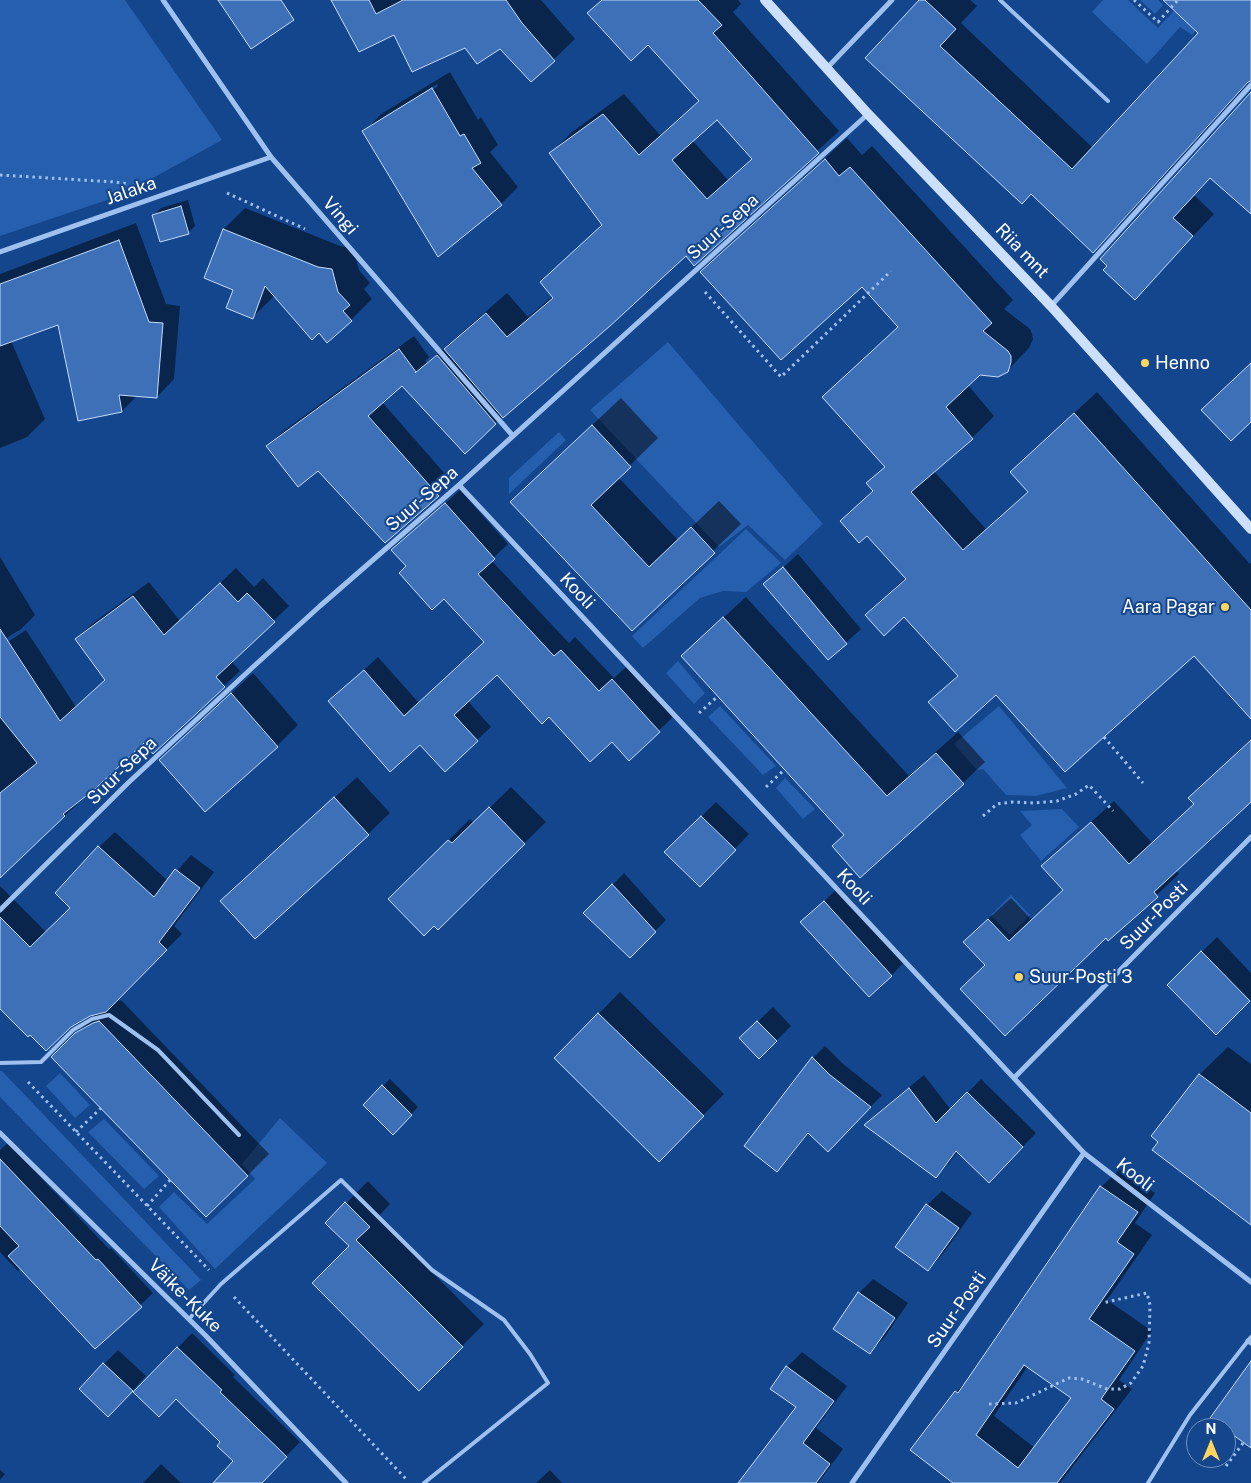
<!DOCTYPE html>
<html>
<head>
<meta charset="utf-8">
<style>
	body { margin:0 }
	#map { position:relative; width:1251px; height:1483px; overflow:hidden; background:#14468e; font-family:"Public Sans",sans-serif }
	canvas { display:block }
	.north { position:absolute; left:1186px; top:1418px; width:50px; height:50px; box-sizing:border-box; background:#14468e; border:1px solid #7290bb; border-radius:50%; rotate:0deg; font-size:14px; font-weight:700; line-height:20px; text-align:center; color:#fff }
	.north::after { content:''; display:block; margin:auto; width:18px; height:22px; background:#ffd55e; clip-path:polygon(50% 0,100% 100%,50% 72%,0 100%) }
</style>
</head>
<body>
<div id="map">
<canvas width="1251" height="1483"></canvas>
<div class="north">N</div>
</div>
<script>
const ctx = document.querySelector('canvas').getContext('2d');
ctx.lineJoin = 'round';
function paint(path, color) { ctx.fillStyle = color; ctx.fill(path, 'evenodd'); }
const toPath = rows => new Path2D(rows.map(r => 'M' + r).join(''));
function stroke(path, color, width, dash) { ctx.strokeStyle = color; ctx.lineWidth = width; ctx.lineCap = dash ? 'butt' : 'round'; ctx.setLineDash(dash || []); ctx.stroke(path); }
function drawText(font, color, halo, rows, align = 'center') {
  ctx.font = font + ' "Public Sans",sans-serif'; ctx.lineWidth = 4; ctx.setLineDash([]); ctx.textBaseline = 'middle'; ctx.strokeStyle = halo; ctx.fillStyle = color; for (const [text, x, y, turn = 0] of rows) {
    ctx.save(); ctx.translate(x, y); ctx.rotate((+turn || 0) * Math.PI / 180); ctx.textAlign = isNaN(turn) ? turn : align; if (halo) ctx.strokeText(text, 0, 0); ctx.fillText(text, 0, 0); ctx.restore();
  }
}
const green = toPath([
	[0,0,125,0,222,140,122,195,0,236],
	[1103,0,1128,0,1158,28,1180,4,1202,24,1192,35,1180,27,1147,64,1092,12],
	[1140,0,1158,0,1163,5,1155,14],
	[668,342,823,524,785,560,748,525,719,547,590,410],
	[559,432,566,440,509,494,509,478],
	[746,529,781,563,746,592,723,591,700,598,643,648,632,636],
	[678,661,705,693,694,704,666,673],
	[720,706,776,766,763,775,708,717],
	[999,706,1067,788,1036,796,1006,795,983,769,977,770,954,744],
	[785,778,815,809,803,819,776,788],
	[1062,809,1079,827,1041,861,1020,835,1032,825,1020,811],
	[1011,895,1030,915,1010,935,991,915],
	[0,1071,2,1071,201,1280,189,1290,0,1097],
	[60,1073,90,1105,75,1118,46,1086],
	[280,1118,327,1163,215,1269,159,1207,174,1192,207,1224,255,1179,242,1164],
	[104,1119,159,1176,144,1189,88,1132]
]);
const shadow = toPath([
	[342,0,541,0,575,39,531,81,500,47,466,46,394,33],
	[602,0,738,0,741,4,733,12,839,131,694,264,686,255,503,416,465,452,402,384,382,402,452,482,438,496,318,469,268,446,282,432,414,336,429,357,425,361,427,363,507,293,528,317,553,296,541,282,603,224,551,153,572,132,624,94,660,135,700,100,648,43,589,13],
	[717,118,753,158,728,180,692,140],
	[920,0,970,0,977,6,961,23,1093,148,1200,33,1165,0,1251,0,1251,80,1115,230,1093,251,1031,192,867,58],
	[450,72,478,120,481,117,498,145,490,152,518,187,501,204,364,132,381,114],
	[437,84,438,86,382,121,382,118],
	[1251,93,1251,213,1211,177,1194,195,1214,214,1135,298,1109,266],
	[847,138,862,155,872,146,1013,300,1004,309,1030,329,1032,334,1033,339,1029,348,1007,371,980,374,968,385,994,416,972,438,933,470,986,529,1029,491,1034,450,1097,392,1250,564,1251,563,1251,717,1194,655,997,693,930,702,958,675,904,616,867,615,906,577,868,534,841,521,873,490,868,483,886,466,823,397,899,326,862,286,702,272,724,250],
	[188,200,195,226,188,233,154,215,161,208],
	[245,208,340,246,353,248,359,270,370,283,364,289,372,299,351,320,320,331,275,295,253,317,235,289,224,229],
	[136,223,166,304,180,306,174,379,157,397,138,395,122,411,59,323,11,341,45,419,27,437,0,448,0,274],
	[621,398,658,438,618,477,678,540,719,501,741,524,632,629,540,474],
	[460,490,508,544,491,560,569,643,575,637,614,678,627,666,673,717,629,759,612,740,549,715,498,673,468,701,491,727,477,740,420,744,330,701,378,657,419,703,485,641,445,598,407,566,393,550],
	[798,554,861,629,828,659,765,584],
	[0,557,35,615,21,629,0,642],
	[236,568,254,587,263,578,289,606,231,661,240,671,153,752,144,742,0,876,0,647,26,630,76,707,106,679,77,639,92,624,149,582,180,621],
	[746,597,909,776,958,732,985,762,963,783,845,834,704,635],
	[253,673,298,725,277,746,182,739],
	[1251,739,1251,800,1176,870,1179,874,1109,940,1106,936,987,965,987,920,1011,898,1032,920,1064,890,1043,866,1114,801,1152,843,1195,803,1190,798],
	[357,777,390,813,368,834,222,901],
	[511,787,546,822,438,928,389,899,470,819,474,823],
	[716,802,749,834,714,871,666,852],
	[115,832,168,881,191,855,214,872,174,926,182,934,114,1002,121,1000,269,1154,247,1176,53,1057,97,1013,0,1008,0,886,46,932,72,907,99,847],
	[624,873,666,920,630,956,585,913],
	[839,887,905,961,891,976,802,922],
	[1217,937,1251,973,1251,999,1216,1033,1168,985],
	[620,992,724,1094,659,1160,555,1058],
	[773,1007,791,1026,759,1058,741,1038],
	[825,1046,842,1063,882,1095,840,1139,809,1133,789,1158,777,1170,745,1145,813,1058],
	[1228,1047,1251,1064,1251,1224,1153,1136,1200,1074],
	[924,1075,951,1110,981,1079,1036,1133,989,1181,958,1151,949,1163,936,1176,866,1125,880,1111],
	[390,1079,418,1107,393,1133,364,1105],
	[8,1143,109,1249,111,1248,153,1293,95,1348,21,1268,18,1271,0,1252,0,1150],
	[1120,1169,1155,1193,1135,1223,1152,1235,1107,1300,1152,1331,1119,1380,1132,1389,1060,1483,955,1483,956,1392,967,1381,1101,1187],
	[1028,1366,1073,1398,1035,1448,994,1416],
	[368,1181,390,1204,377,1218,484,1324,419,1389,350,1246,327,1223],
	[942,1191,972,1213,942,1255,927,1270,927,1205],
	[873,1279,908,1303,884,1338,870,1352,859,1293],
	[192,1333,235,1375,233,1377,300,1442,260,1483,257,1483,222,1442,177,1398,135,1392],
	[118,1350,146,1376,123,1401,104,1364],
	[802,1352,847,1386,816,1428,843,1449,818,1483,756,1483,797,1407,772,1388,787,1367],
	[161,1464,181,1483,143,1483],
	[0,1470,5,1474,0,1480],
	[550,1470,562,1483,536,1483]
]);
const building = toPath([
	[218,0,281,0,294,20,251,49,218,0],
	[331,0,369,0,376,14,403,0,506,0,522,23,555,61,531,82,500,49,477,64,465,48,412,72,394,35,359,52,331,0],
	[602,0,698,0,722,25,713,33,819,153,694,266,686,256,610,326,503,418,444,349,486,313,507,337,553,298,540,282,602,225,549,153,603,114,639,155,699,101,648,45,631,61,587,13,602,0],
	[717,120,752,159,707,199,672,160,717,120],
	[919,0,925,0,956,29,940,46,1072,169,1198,33,1163,0,1251,0,1251,81,1248,82,1093,253,1031,194,1022,204,865,58,919,0],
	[432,88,460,136,464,134,481,163,472,168,502,205,438,257,362,131,432,88],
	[1251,92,1251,214,1210,178,1173,218,1193,236,1135,300,1103,270,1107,266,1100,259,1251,92],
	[825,159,839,176,850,167,992,323,983,331,1008,351,1011,356,1011,362,1008,372,998,377,980,375,946,407,973,439,911,492,963,550,1028,492,1010,472,1074,413,1251,610,1251,719,1194,656,1065,772,996,695,955,732,928,702,958,676,904,617,884,636,865,615,906,579,867,536,859,543,840,521,873,491,866,483,885,467,822,397,898,327,862,287,781,360,700,272,825,159],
	[181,206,189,234,160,242,152,215,181,206],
	[223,229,318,267,332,269,338,292,350,305,343,311,352,321,327,343,319,333,312,340,265,286,253,319,226,308,233,290,204,278,223,229],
	[119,240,149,322,163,323,157,398,119,395,122,412,78,421,58,325,0,346,0,284,119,240],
	[399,349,416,372,415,373,437,355,496,424,465,454,402,386,368,416,439,496,385,543,318,471,298,487,266,446,399,349],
	[1251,363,1251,422,1231,441,1201,410,1251,363],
	[592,425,631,467,591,505,649,567,691,527,715,553,632,631,510,502,592,425],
	[445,503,495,559,478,574,554,656,561,650,599,691,612,679,660,732,629,761,612,742,590,762,549,717,542,724,497,675,454,715,478,741,445,772,420,745,390,772,328,701,364,670,404,716,484,642,444,599,432,610,399,573,406,566,391,550,445,503],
	[783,567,847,644,828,660,763,584,783,567],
	[220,583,238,602,247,593,275,622,216,677,225,687,153,754,144,743,95,789,63,814,65,816,0,878,0,793,37,763,0,717,0,629,60,721,105,680,75,639,133,596,164,635,220,583],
	[723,617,887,796,936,753,964,784,860,878,832,846,844,835,681,656,723,617],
	[231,693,278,747,205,812,159,760,231,693],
	[1251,740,1251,802,1154,892,1158,897,1108,941,1106,938,1005,1036,960,989,985,965,963,942,988,919,1009,941,1063,890,1041,866,1091,822,1129,864,1194,804,1188,798,1251,740],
	[334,797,369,835,255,939,220,901,334,797],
	[489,807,525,844,438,930,434,926,424,936,388,899,448,840,452,843,489,807],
	[701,816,736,850,700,887,664,852,701,816],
	[98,846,154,897,175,869,200,888,159,942,167,950,106,1012,90,1016,71,1027,46,1051,30,1035,28,1037,0,1009,0,917,30,947,70,908,55,893,98,846],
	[612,884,656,932,630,958,583,913,612,884],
	[824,901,892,976,869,997,800,922,824,901],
	[1201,951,1250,1001,1216,1035,1167,985,1201,951],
	[598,1013,704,1116,659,1162,554,1058,598,1013],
	[99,1021,248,1176,206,1217,51,1057,75,1033,93,1023,99,1021],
	[757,1021,777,1041,759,1059,739,1038,757,1021],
	[812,1057,830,1075,871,1107,828,1152,808,1133,777,1172,744,1146,812,1057],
	[1199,1074,1251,1113,1251,1225,1152,1150,1158,1142,1151,1136,1199,1074],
	[382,1085,412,1115,393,1135,363,1105,382,1085],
	[909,1088,936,1123,967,1092,1023,1147,989,1183,956,1151,936,1178,864,1125,909,1088],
	[0,1159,96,1260,98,1259,142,1307,95,1349,8,1256,19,1246,0,1226,0,1159],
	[1100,1186,1138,1212,1117,1242,1134,1254,1089,1319,1135,1351,1101,1399,1114,1409,1057,1483,953,1483,910,1450,955,1391,958,1393,1100,1186],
	[1024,1365,1071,1398,1018,1468,976,1435,1024,1365],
	[345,1202,370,1227,356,1240,463,1347,419,1391,312,1283,349,1246,325,1223,345,1202],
	[926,1204,959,1228,928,1271,895,1247,926,1204],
	[858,1292,895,1318,870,1354,833,1329,858,1292],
	[177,1347,222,1390,220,1392,287,1457,262,1483,213,1483,233,1461,217,1446,220,1442,176,1399,159,1417,133,1392,177,1347],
	[1251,1361,1251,1448,1210,1418,1251,1361],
	[103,1363,133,1391,108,1417,79,1389,103,1363],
	[786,1366,834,1401,803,1443,830,1464,816,1483,738,1483,796,1407,770,1389,786,1366]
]);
const path = toPath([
	[1134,0,1158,22,1177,1],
	[0,175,115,182,129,184],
	[227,193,305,229],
	[705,292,781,377,891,271],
	[699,713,717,697],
	[1104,737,1143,783],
	[766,787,784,770],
	[983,816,997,804,1012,802,1034,803,1057,801,1076,794,1089,785,1113,811],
	[28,1082,209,1270],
	[76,1132,101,1108],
	[147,1206,170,1180],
	[234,1297,406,1479],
	[989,1404,1016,1403,1069,1378,1082,1379,1107,1389,1120,1389,1131,1383,1143,1366,1149,1343,1150,1305,1147,1293,1102,1303],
	[1226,1466,1244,1442]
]);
const lane = toPath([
	[1000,0,1108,101],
	[0,1063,41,1062,73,1030,92,1019,109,1015,158,1050,239,1135],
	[189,1319,221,1284,341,1180,432,1270,504,1320,530,1354,548,1383,424,1483],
	[1148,1483,1190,1415,1251,1337]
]);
const street = toPath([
	[163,0,271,157,513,436],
	[827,68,892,0],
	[0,252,271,157],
	[1051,306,1251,85],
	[459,485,1084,1153,1251,1282],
	[0,910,128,783,253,667,320,606,459,485,868,114],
	[1014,1078,1251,837],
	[0,1133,206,1336,346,1483],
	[1248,1341,1251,1343],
	[852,1483,1084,1153]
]);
const secondary = toPath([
	[765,0,868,114,1051,306,1251,529]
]);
const markers = [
	[1145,363,5,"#ffd55e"],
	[1225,607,5,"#ffd55e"],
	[1019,977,5,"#ffd55e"]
];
const streetNames = [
	["Jalaka",131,191,-19],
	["Vingi",340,216,49],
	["Suur-Sepa",723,227,-42],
	["Riia mnt",1022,251,46],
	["Suur-Sepa",422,499,-41],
	["Kooli",577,591,47],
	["Suur-Sepa",122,771,-44],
	["Kooli",854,887,47],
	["Suur-Posti",1154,916,-45],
	["Kooli",1135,1175,38],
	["Väike-Kuke",185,1296,45],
	["Suur-Posti",957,1310,-55]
];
const poiNames = [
	["Henno",1155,363],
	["Aara Pagar",1215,607,"right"],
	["Suur-Posti 3",1029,977]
];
paint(green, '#265fad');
paint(shadow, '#0007');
paint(building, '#3d70b7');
stroke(building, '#c5dcfc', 1);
stroke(path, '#9ec1f0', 3, [2.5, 4]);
stroke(lane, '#9ec1f0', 4);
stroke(street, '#9ec1f0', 5);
stroke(secondary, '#cde0fb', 10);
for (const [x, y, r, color] of markers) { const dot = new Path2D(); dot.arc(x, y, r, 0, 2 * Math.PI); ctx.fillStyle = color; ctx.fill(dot); stroke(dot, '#14468e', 2); }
drawText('18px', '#fff', '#14468e', streetNames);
drawText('18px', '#fff', '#14468e', poiNames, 'left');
</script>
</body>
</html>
